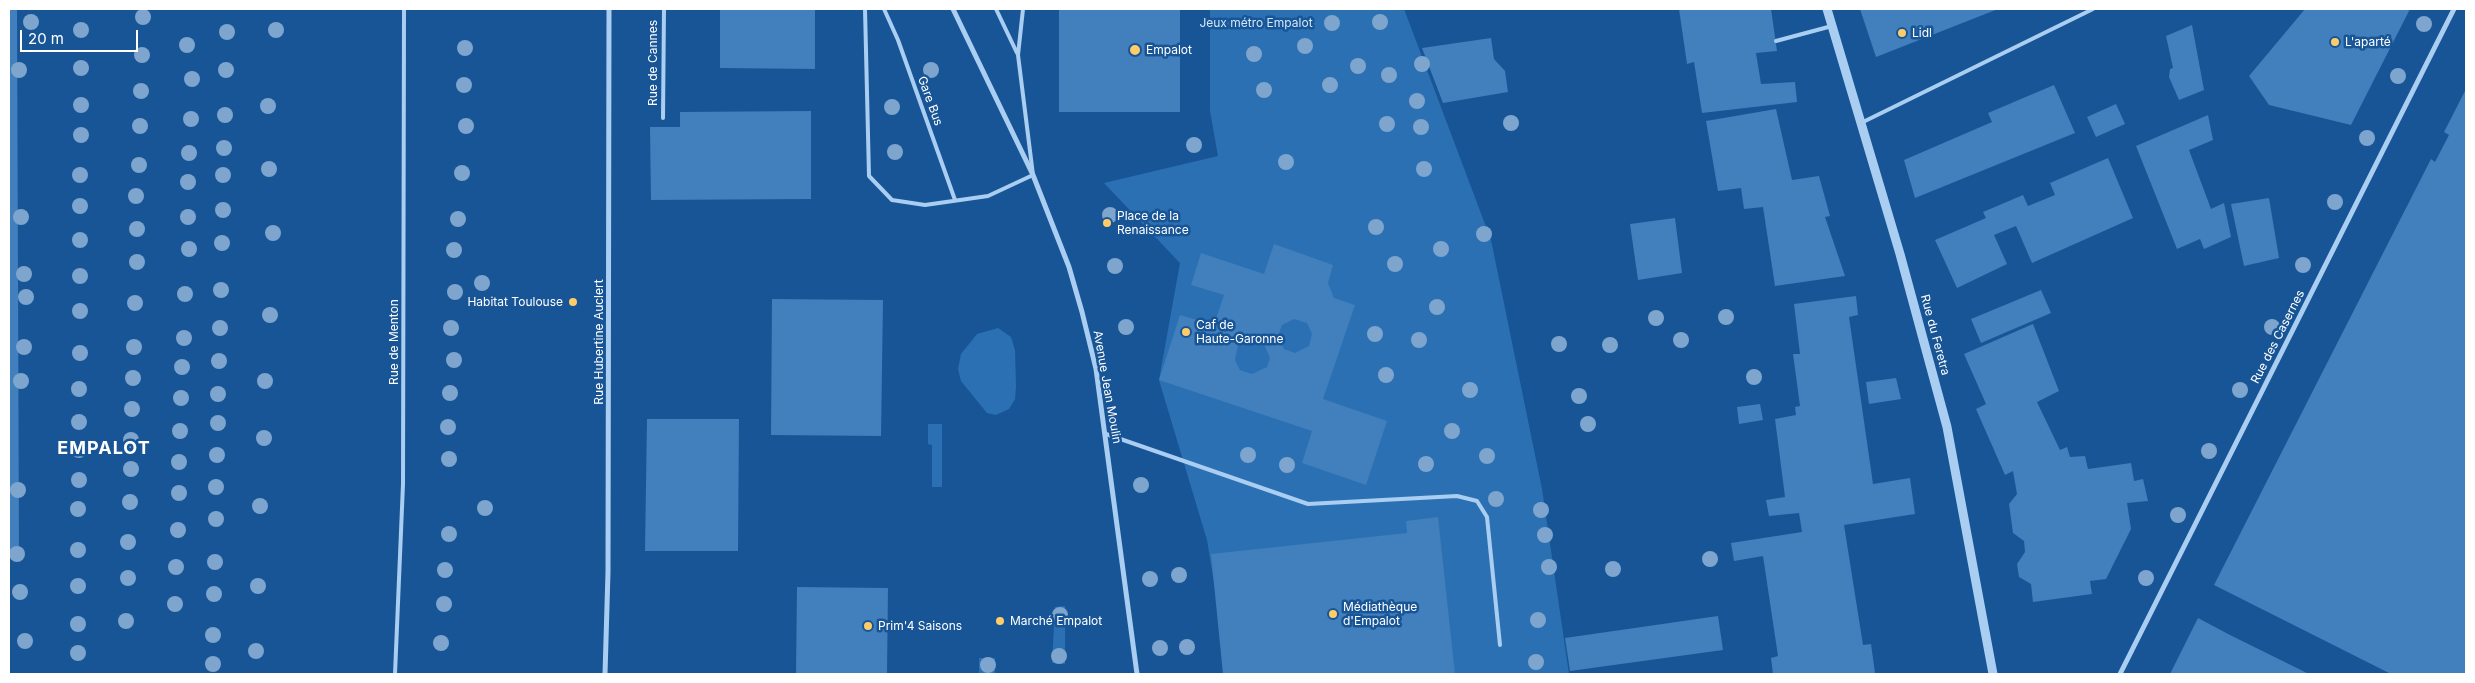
<!DOCTYPE html>
<html>
<head>
<meta charset="utf-8">
<style>
	body { margin:0 }
	#map { position:relative; width:2475px; height:683px; overflow:hidden; background:#185596; font-family:Inter,sans-serif }
	canvas { display:block }
	.frame { position:absolute; inset:0; border:10px solid #fff; pointer-events:none }
	.scale { position:absolute; left:20px; top:30px; width:118px; height:22px; box-sizing:border-box; border:2px solid #fff; border-top:0; padding-left:6px; font-size:15px; line-height:18px; white-space:nowrap; color:#fff; -webkit-text-stroke:4px #185596; paint-order:stroke }
</style>
</head>
<body>
<div id="map">
<canvas width="2475" height="683"></canvas>
<div class="frame"></div>
<div class="scale">20 m</div>
</div>
<script>
const ctx = document.querySelector('canvas').getContext('2d');
ctx.lineJoin = 'round';
function paint(path, color) { ctx.fillStyle = color; ctx.fill(path, 'evenodd'); }
const toPath = rows => new Path2D(rows.map(r => 'M' + r).join(''));
function stroke(path, color, width, dash) { ctx.strokeStyle = color; ctx.lineWidth = width; ctx.lineCap = dash ? 'butt' : 'round'; ctx.setLineDash(dash || []); ctx.stroke(path); }
function drawText(font, color, halo, rows, align = 'center') {
  ctx.font = font + ' Inter,sans-serif'; ctx.lineWidth = 5; ctx.setLineDash([]); ctx.textBaseline = 'middle'; ctx.strokeStyle = halo; ctx.fillStyle = color; for (const [text, x, y, turn = 0] of rows) {
    ctx.save(); ctx.translate(x, y); ctx.rotate((+turn || 0) * Math.PI / 180); ctx.textAlign = isNaN(turn) ? turn : align; if (halo) ctx.strokeText(text, 0, 0); ctx.fillText(text, 0, 0); ctx.restore();
  }
}
const green = toPath([
	[1210,9,1404,9,1491,240,1542,489,1569,674,1229,674,1207,540,1159,380,1180,263,1104,183,1218,156,1210,111],
	[998,328,1011,337,1015,350,1016,387,1015,399,1009,409,996,415,987,413,961,381,958,369,961,354,977,334],
	[928,424,942,424,942,487,932,487,932,445,928,444],
	[1065,606,1065,664,1052,663,1055,607],
	[979,658,995,658,995,674,979,674]
]);
const building = toPath([
	[9,9,17,9,19,556,9,556],
	[720,9,815,9,815,69,720,68],
	[1059,9,1180,9,1180,112,1059,112],
	[1679,9,1771,9,1777,51,1756,53,1761,84,1795,82,1797,102,1702,113,1694,62,1687,64],
	[1860,9,1998,9,1876,57],
	[2305,9,2410,9,2351,125,2269,105,2249,76],
	[2192,25,2204,90,2179,100,2169,77,2170,69,2173,68,2166,36],
	[1491,38,1494,59,1505,71,1508,92,1443,103,1422,48],
	[2054,85,2075,133,1915,198,1904,160,1992,122,1988,113],
	[2466,89,2466,674,2391,674,2214,585,2431,159,2435,162,2449,135,2444,132],
	[2116,104,2125,124,2096,137,2087,117],
	[1776,109,1792,180,1819,176,1830,216,1825,217,1845,276,1775,286,1763,207,1744,209,1741,188,1718,191,1706,121],
	[811,111,811,199,651,200,650,127,680,127,680,112],
	[2208,115,2213,140,2189,150,2211,209,2224,203,2231,237,2204,249,2200,239,2177,249,2136,146],
	[2108,158,2133,218,2032,263,2016,226,1994,235,2007,264,1957,288,1935,240,1986,218,1983,212,2023,195,2028,206,2055,195,2050,183],
	[2269,198,2279,258,2244,266,2231,204],
	[1675,218,1682,273,1638,280,1630,224],
	[1274,244,1333,265,1328,283,1334,298,1355,305,1323,399,1387,421,1366,485,1302,463,1312,431,1159,380,1180,315,1214,325,1224,295,1191,285,1201,253,1264,274],
	[1294,319,1307,323,1312,334,1309,346,1295,353,1284,349,1278,336,1282,325],
	[1253,339,1263,342,1270,358,1267,367,1252,374,1240,370,1235,360,1238,345],
	[2041,290,2051,313,1981,343,1971,319],
	[1856,296,1858,315,1849,317,1873,484,1910,478,1915,514,1844,525,1863,645,1871,644,1875,673,1773,674,1771,658,1778,656,1763,556,1734,561,1731,543,1802,532,1799,513,1769,516,1766,500,1785,497,1775,419,1796,415,1795,407,1800,406,1793,354,1800,354,1794,304],
	[772,299,883,300,881,436,771,435],
	[2033,324,2059,391,2037,402,2060,450,2067,447,2070,457,2085,456,2088,469,2131,463,2134,481,2143,479,2148,501,2127,503,2131,529,2106,579,2090,581,2092,594,2033,602,2031,584,2019,577,2017,564,2025,552,2024,541,2013,533,2009,504,2017,494,2013,471,2005,475,1976,409,1986,404,1964,354],
	[1896,378,1901,399,1869,404,1866,382],
	[1760,404,1763,420,1739,424,1737,407],
	[647,419,739,419,738,551,645,551],
	[1438,517,1455,674,1223,674,1211,554,1407,533,1406,521],
	[797,587,888,588,887,674,796,674],
	[1718,616,1723,650,1570,671,1565,638],
	[2198,618,2230,635,2309,674,2170,674]
]);
const service = toPath([
	[865,9,869,176,892,200,925,205,988,196,1033,175,1018,55,1023,9],
	[884,9,898,40,955,200],
	[996,9,1017,53],
	[1776,41,1832,26],
	[663,118,664,9],
	[1861,123,2093,9],
	[1106,434,1308,504,1457,496,1477,501,1487,517,1500,645],
	[395,674,403,484,404,9]
]);
const minor = toPath([
	[953,9,1033,175,1069,267,1082,312,1096,369,1137,674],
	[605,674,608,572,609,9],
	[2120,674,2454,9]
]);
const tertiary = toPath([
	[1827,9,1900,254,1947,427,1993,674]
]);
const trees = [
	[143,17],
	[31,22],
	[1380,22],
	[1332,23],
	[2424,24],
	[81,30],
	[276,30],
	[227,32],
	[187,45],
	[1305,46],
	[465,48],
	[1254,54],
	[142,55],
	[1422,64],
	[1358,66],
	[81,68],
	[19,70],
	[226,70],
	[931,70],
	[1389,75],
	[2398,76],
	[192,79],
	[464,85],
	[1330,85],
	[1264,90],
	[141,91],
	[1417,101],
	[81,105],
	[268,106],
	[892,107],
	[225,115],
	[191,119],
	[1511,123],
	[1387,124],
	[140,126],
	[466,126],
	[1421,127],
	[81,135],
	[2367,138],
	[1194,145],
	[224,148],
	[895,152],
	[189,153],
	[1286,162],
	[139,165],
	[269,169],
	[1424,169],
	[462,173],
	[80,175],
	[223,175],
	[188,182],
	[136,196],
	[2335,202],
	[80,206],
	[223,210],
	[1110,215],
	[21,217],
	[188,217],
	[458,219],
	[1376,227],
	[137,229],
	[273,233],
	[1484,234],
	[80,240],
	[222,243],
	[189,249],
	[1441,249],
	[454,250],
	[137,262],
	[1395,264],
	[2303,265],
	[1115,266],
	[24,274],
	[80,276],
	[482,283],
	[221,290],
	[455,292],
	[185,294],
	[26,297],
	[135,303],
	[1437,307],
	[80,311],
	[270,315],
	[1726,317],
	[1656,318],
	[1126,327],
	[2272,327],
	[220,328],
	[451,328],
	[1375,334],
	[184,338],
	[1419,340],
	[1681,340],
	[1559,344],
	[1610,345],
	[24,347],
	[134,347],
	[80,353],
	[454,360],
	[219,361],
	[182,367],
	[1386,375],
	[1754,377],
	[133,378],
	[21,381],
	[265,381],
	[79,389],
	[1470,390],
	[2240,390],
	[450,393],
	[218,394],
	[1579,396],
	[181,398],
	[132,409],
	[79,422],
	[218,423],
	[1588,424],
	[448,427],
	[180,431],
	[1452,431],
	[264,438],
	[131,440],
	[79,450],
	[2209,451],
	[217,455],
	[1248,455],
	[1487,456],
	[449,459],
	[179,462],
	[1426,464],
	[1287,465],
	[131,469],
	[79,480],
	[1141,485],
	[216,487],
	[18,490],
	[179,493],
	[1496,499],
	[130,502],
	[260,506],
	[485,508],
	[78,509],
	[1541,510],
	[2178,515],
	[216,519],
	[178,530],
	[449,534],
	[1545,535],
	[128,542],
	[78,550],
	[17,554],
	[1710,559],
	[215,562],
	[176,567],
	[1549,567],
	[1613,569],
	[445,570],
	[1179,575],
	[128,578],
	[2146,578],
	[1150,579],
	[78,586],
	[258,586],
	[20,592],
	[214,594],
	[175,604],
	[444,604],
	[1060,615],
	[1538,620],
	[126,621],
	[78,624],
	[213,635],
	[25,641],
	[441,643],
	[1187,647],
	[1160,648],
	[256,651],
	[78,653],
	[1059,656],
	[1536,662],
	[213,664],
	[988,665]
];
const markers = [
	[1902,33,5,"#ffcc6a"],
	[2335,42,5,"#ffcc6a"],
	[1135,50,6,"#ffcc6a"],
	[1107,223,5,"#ffcc6a"],
	[573,302,5,"#ffcc6a"],
	[1186,332,5,"#ffcc6a"],
	[1333,614,5,"#ffcc6a"],
	[1000,621,5,"#ffcc6a"],
	[868,626,5,"#ffcc6a"]
];
const parkNames = [
	["Jeux métro Empalot",1256,23]
];
const poiNames = [
	["Lidl",1912,33],
	["L'aparté",2345,42],
	["Empalot",1146,50],
	["Place de la",1117,216],
	["Renaissance",1117,230],
	["Habitat Toulouse",563,302,"right"],
	["Caf de",1196,325],
	["Haute-Garonne",1196,339],
	["Médiathèque",1343,607],
	["d'Empalot",1343,621],
	["Marché Empalot",1010,621],
	["Prim'4 Saisons",878,626]
];
const streetNames = [
	["Rue de Cannes",653,63,-90],
	["Gare Bus",930,101,70],
	["Rue du Feretra",1935,335,75],
	["Rue des Casernes",2278,337,-63],
	["Rue de Menton",394,342,-90],
	["Rue Hubertine Auclert",599,342,-90],
	["Avenue Jean Moulin",1107,387,80]
];
const districtNames = [
	["EMPALOT",104,449]
];
paint(green, '#2c70b4');
paint(building, '#417fbd');
stroke(service, '#aacef1', 4);
stroke(minor, '#aacef1', 5);
stroke(tertiary, '#aacef1', 9);
ctx.fillStyle = '#7ea5ce';
for (const [x, y] of trees) { ctx.beginPath(); ctx.arc(x, y, 8, 0, 2 * Math.PI); ctx.fill(); }
for (const [x, y, r, color] of markers) { const dot = new Path2D(); dot.arc(x, y, r, 0, 2 * Math.PI); ctx.fillStyle = color; ctx.fill(dot); stroke(dot, '#185596', 2); }
drawText('12px', '#d1e7fc', '#185596', parkNames);
drawText('12px', '#fff', '#185596', poiNames, 'left');
drawText('12px', '#fff', '#185596', streetNames);
ctx.letterSpacing = '1px';
drawText('bold 18px', '#fff', '#185596', districtNames);
ctx.letterSpacing = '0px';
</script>
</body>
</html>
